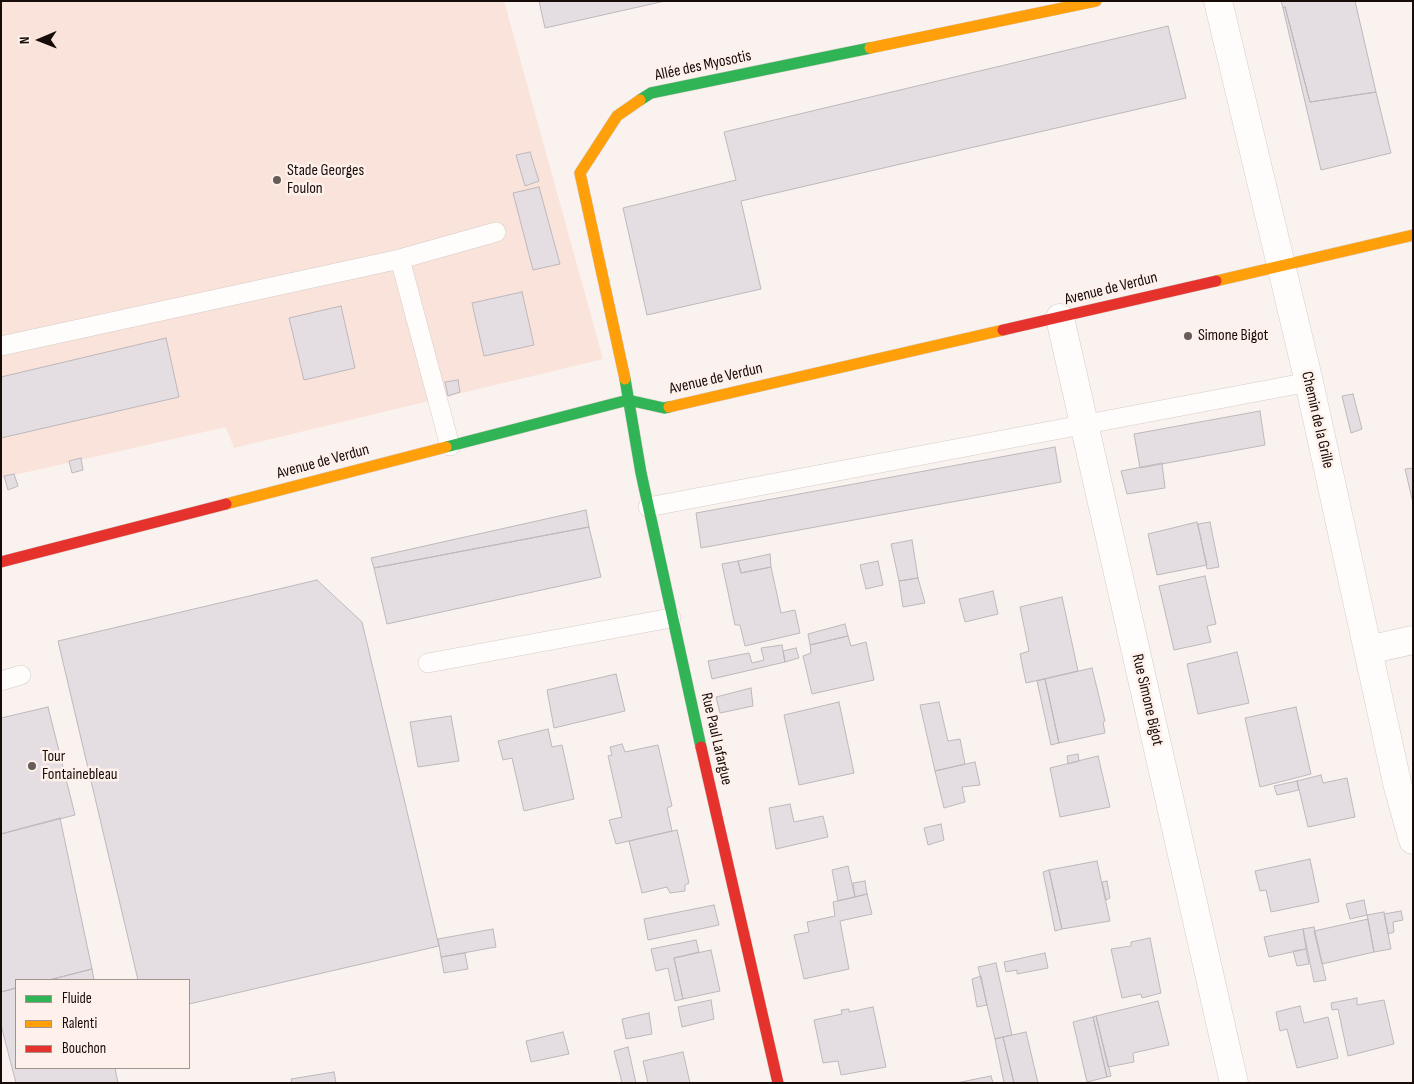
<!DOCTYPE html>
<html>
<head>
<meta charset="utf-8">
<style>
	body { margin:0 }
	#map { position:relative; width:1414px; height:1084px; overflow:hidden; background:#faf2ee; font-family:"Sofia Sans Condensed",sans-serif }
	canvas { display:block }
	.frame { position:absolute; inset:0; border:2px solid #180c08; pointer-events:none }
	.legend { position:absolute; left:15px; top:979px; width:175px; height:90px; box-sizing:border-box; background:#fef0ea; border:1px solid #a29590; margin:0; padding:6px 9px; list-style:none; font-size:15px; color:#180c08 }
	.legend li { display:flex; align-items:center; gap:10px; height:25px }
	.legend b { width:25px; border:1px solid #a29590 }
	.north { position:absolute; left:15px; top:15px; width:50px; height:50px; -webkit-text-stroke:4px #fef0ea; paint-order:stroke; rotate:269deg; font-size:14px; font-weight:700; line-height:20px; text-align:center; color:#180c08 }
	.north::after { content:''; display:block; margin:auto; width:18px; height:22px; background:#180c08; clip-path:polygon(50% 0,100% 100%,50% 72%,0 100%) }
</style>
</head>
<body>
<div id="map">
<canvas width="1414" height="1084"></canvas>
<div class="frame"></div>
<ul class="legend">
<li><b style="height:6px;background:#30b455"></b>Fluide</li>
<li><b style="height:6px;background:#ff9f0a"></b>Ralenti</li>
<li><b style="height:6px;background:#e5322d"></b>Bouchon</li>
</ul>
<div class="north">N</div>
</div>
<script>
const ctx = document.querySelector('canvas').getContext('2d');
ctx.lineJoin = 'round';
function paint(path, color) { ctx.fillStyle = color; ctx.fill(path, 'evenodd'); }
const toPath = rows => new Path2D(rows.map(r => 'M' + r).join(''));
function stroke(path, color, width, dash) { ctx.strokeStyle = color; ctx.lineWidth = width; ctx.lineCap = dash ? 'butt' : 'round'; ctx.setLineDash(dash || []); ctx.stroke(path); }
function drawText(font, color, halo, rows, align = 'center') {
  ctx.font = font + ' "Sofia Sans Condensed",sans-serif'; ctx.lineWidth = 5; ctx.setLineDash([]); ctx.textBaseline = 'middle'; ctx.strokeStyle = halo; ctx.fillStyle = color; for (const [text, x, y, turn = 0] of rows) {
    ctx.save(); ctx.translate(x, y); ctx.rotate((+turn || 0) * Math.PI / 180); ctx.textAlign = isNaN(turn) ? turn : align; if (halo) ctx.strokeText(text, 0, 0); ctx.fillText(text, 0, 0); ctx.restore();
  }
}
const green = toPath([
	[1,1,504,1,603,359,234,448,226,427,1,478]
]);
const building = toPath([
	[539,1,665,1,545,28,539,1],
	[1281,1,1355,1,1376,92,1310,102,1285,7,1283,8,1281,1],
	[1285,7,1310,102,1376,92,1391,153,1321,170,1283,8,1285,7],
	[1168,26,1186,98,741,201,761,289,647,315,623,208,736,180,724,132,1168,26],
	[530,152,539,181,525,186,516,155,530,152],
	[539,187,560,264,533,270,513,193,539,187],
	[522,292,534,345,484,356,472,303,522,292],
	[341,306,355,368,304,380,289,318,341,306],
	[166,338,179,397,1,438,1,377,166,338],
	[458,380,460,392,448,396,445,382,458,380],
	[1353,394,1362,429,1351,433,1342,396,1353,394],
	[1260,411,1265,445,1140,468,1134,434,1260,411],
	[1055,447,1061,482,701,548,696,513,1055,447],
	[81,458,83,470,72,473,69,461,81,458],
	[1162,463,1165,488,1127,494,1121,471,1162,463],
	[1413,468,1413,503,1405,469,1413,468],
	[14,474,18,486,8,490,4,476,14,474],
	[586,510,589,527,374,568,371,558,586,510],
	[1197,522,1207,565,1157,575,1148,534,1197,522],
	[1210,522,1219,567,1207,569,1198,524,1210,522],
	[589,527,601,577,387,624,374,568,589,527],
	[912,540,918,578,899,581,891,544,912,540],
	[770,554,771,567,741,573,738,561,770,554],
	[738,561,741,573,771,567,781,613,795,610,800,633,745,646,740,625,735,625,722,564,738,561],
	[878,561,883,585,866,589,860,565,878,561],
	[1205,576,1216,624,1207,626,1211,642,1174,650,1159,586,1205,576],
	[918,578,925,603,903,607,899,581,918,578],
	[317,580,362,622,439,946,189,1004,189,980,138,980,58,641,317,580],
	[993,591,998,614,965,622,959,599,993,591],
	[1062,597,1078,671,1026,683,1020,654,1029,651,1020,607,1062,597],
	[845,624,848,636,810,645,808,634,845,624],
	[848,636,851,646,866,642,874,680,812,694,803,656,811,653,810,645,848,636],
	[782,645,785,662,712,679,708,661,749,653,752,663,764,660,761,648,782,645],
	[796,648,799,658,785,662,783,651,796,648],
	[1237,652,1249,703,1198,714,1187,664,1237,652],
	[1092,668,1105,721,1103,722,1105,733,1059,743,1045,679,1092,668],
	[616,674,625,711,554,728,547,690,616,674],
	[1045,679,1059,743,1051,745,1037,681,1045,679],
	[751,688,753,706,720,713,716,697,751,688],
	[839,702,854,773,799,785,784,715,839,702],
	[939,702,948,741,960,739,965,764,935,771,920,705,939,702],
	[48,707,75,815,1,834,1,718,48,707],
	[1296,707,1311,774,1260,787,1245,718,1296,707],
	[451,716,459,761,418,767,410,722,451,716],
	[548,729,552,747,562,745,574,799,524,811,512,758,503,760,498,741,548,729],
	[622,744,625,752,658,745,672,806,667,808,672,831,616,844,609,820,622,817,608,756,612,755,610,747,622,744],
	[1078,754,1079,761,1068,764,1067,756,1078,754],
	[1098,756,1110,807,1060,817,1050,768,1098,756],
	[975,762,980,785,962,787,965,802,944,808,935,771,975,762],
	[1321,775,1323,783,1347,778,1355,817,1308,827,1297,781,1321,775],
	[1297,781,1299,790,1277,795,1274,786,1297,781],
	[790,804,794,822,823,816,828,837,776,849,769,808,790,804],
	[60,818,92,969,49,980,16,980,16,988,1,992,1,834,60,818],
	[941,824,944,840,928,845,924,828,941,824],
	[677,830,689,883,685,885,685,891,670,893,667,887,642,893,629,841,677,830],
	[1310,859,1319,902,1271,912,1266,890,1260,891,1255,871,1310,859],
	[1097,861,1110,921,1062,929,1049,870,1097,861],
	[848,866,855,897,838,901,832,870,848,866],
	[1049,870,1062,929,1055,931,1043,872,1049,870],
	[865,881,867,894,855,897,853,883,865,881],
	[1107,881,1110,898,1106,900,1102,882,1107,881],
	[867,894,872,914,840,921,849,969,804,979,794,935,809,932,807,922,835,916,833,902,867,894],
	[1364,900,1367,915,1350,919,1346,904,1364,900],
	[714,905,719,925,648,940,644,919,714,905],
	[1401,911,1403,920,1393,922,1394,932,1388,934,1384,914,1401,911],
	[1384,912,1391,949,1374,952,1367,915,1384,912],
	[1368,919,1374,952,1322,964,1314,931,1368,919],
	[1314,927,1326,980,1314,982,1303,929,1314,927],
	[493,929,496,947,441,957,438,939,493,929],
	[1303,929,1306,949,1269,957,1264,937,1303,929],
	[1150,938,1161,993,1142,998,1141,994,1122,998,1111,949,1131,946,1131,942,1150,938],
	[696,940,699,952,674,958,683,999,675,1001,668,968,656,971,651,949,696,940],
	[1306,949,1309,964,1297,966,1293,951,1306,949],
	[711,950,720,991,683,999,674,958,711,950],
	[465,953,468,969,444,973,441,957,465,953],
	[1045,953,1048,968,1017,974,1017,970,1006,972,1004,962,1045,953],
	[996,963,1012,1035,995,1039,978,967,996,963],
	[92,969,94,980,49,980,92,969],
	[981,976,987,1005,977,1007,972,979,981,976],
	[16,988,16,1068,115,1068,118,1083,16,1083,1,1025,1,992,16,988],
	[1357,998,1357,1005,1384,1000,1394,1044,1348,1056,1338,1009,1332,1010,1331,1003,1357,998],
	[711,1000,714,1019,682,1027,678,1007,711,1000],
	[1158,1001,1169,1045,1133,1053,1134,1062,1108,1067,1096,1016,1158,1001],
	[1300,1006,1304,1023,1328,1017,1338,1058,1297,1068,1287,1029,1280,1031,1276,1012,1300,1006],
	[873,1007,886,1067,841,1075,838,1061,823,1063,814,1020,842,1014,841,1010,849,1009,849,1012,873,1007],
	[649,1013,652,1034,626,1039,622,1019,649,1013],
	[1096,1016,1111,1076,1107,1077,1093,1017,1096,1016],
	[1093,1017,1107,1077,1087,1082,1073,1022,1093,1017],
	[563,1032,569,1054,531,1062,526,1041,563,1032],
	[1026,1032,1038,1083,1014,1083,1003,1037,1026,1032],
	[1003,1037,1014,1083,1004,1083,995,1039,1003,1037],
	[628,1047,636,1083,622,1083,614,1051,628,1047],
	[683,1052,690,1083,648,1083,643,1061,683,1052],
	[334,1072,336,1083,292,1083,291,1079,334,1072],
	[991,1076,993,1083,956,1083,991,1076]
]);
const lane = toPath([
	[400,259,450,446],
	[1,346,400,259,496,232],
	[648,507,1309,382],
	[428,663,671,618],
	[1,681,21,675]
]);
const street = toPath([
	[1218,1,1309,382,1398,787,1413,840],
	[1060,318,1234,1083],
	[1368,650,1413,640]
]);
const fast = toPath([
	[640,100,651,93,870,48],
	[625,379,641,473,701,747],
	[446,447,628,400,664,408,669,407]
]);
const slow = toPath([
	[870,48,1096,1],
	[1216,281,1413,235],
	[625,379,580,173,617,116,640,100],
	[669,407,1003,330],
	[226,504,446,447]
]);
const jam = toPath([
	[1003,330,1216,281],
	[1,562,226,504],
	[701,747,778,1083]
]);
const markers = [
	[277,180,5,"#675c58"],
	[1188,336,5,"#675c58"],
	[32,766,5,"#675c58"]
];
const streetNames = [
	["Allée des Myosotis",703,66,-12],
	["Avenue de Verdun",1111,289,-14],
	["Avenue de Verdun",716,379,-13],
	["Chemin de la Grille",1317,420,77],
	["Avenue de Verdun",323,462,-15],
	["Rue Simone Bigot",1147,700,77],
	["Rue Paul Lafargue",716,739,77]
];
const poiNames = [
	["Stade Georges",287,171],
	["Foulon",287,189],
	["Simone Bigot",1198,336],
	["Tour",42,757],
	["Fontainebleau",42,775]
];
paint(green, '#f9e3da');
paint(building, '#e4dee2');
stroke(building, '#beb8bc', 1);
stroke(lane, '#d6ccc8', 20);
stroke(street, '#d6ccc8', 29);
stroke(fast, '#d6ccc8', 12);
stroke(slow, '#d6ccc8', 12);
stroke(jam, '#d6ccc8', 12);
stroke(lane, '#fefdfc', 19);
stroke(street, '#fefdfc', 28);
stroke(fast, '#30b455', 11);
stroke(slow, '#ff9f0a', 11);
stroke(jam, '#e5322d', 11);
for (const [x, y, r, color] of markers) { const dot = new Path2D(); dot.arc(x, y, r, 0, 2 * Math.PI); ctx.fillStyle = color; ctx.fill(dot); stroke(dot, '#fef0ea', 2); }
drawText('16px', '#180c08', '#fef0ea', streetNames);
drawText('16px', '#180c08', '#fef0ea', poiNames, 'left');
</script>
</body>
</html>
